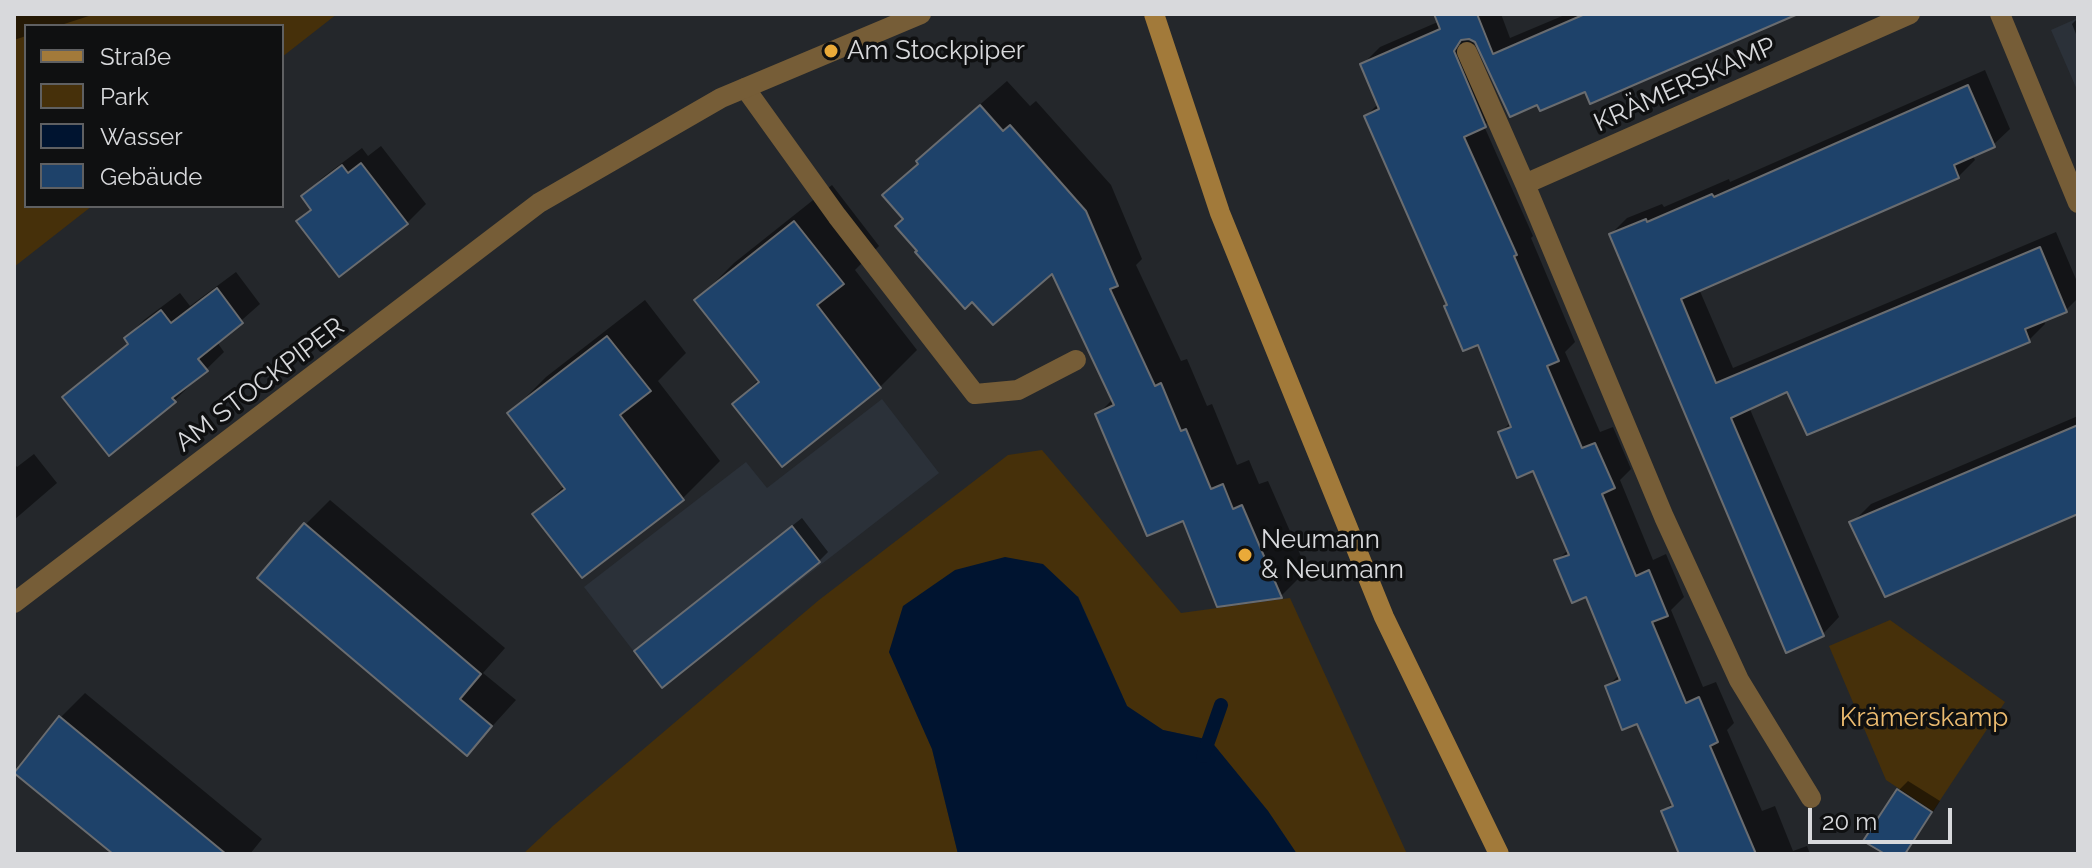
<!DOCTYPE html>
<html>
<head>
<meta charset="utf-8">
<style>
	body { margin:0 }
	#map { position:relative; width:2092px; height:868px; overflow:hidden; background:#24272b; font-family:Raleway,sans-serif }
	canvas { display:block }
	.frame { position:absolute; inset:0; border:16px solid #d8d9dc; pointer-events:none }
	.legend { position:absolute; left:24px; top:24px; width:260px; height:184px; box-sizing:border-box; background:#0f1011; border:2px solid #5f6062; margin:0; padding:10px 14px; list-style:none; font-size:24px; color:#d8d9dc }
	.legend li { display:flex; align-items:center; gap:16px; height:40px }
	.legend b { width:40px; border:2px solid #5f6062 }
	.scale { position:absolute; left:1808px; top:808px; width:144px; height:36px; box-sizing:border-box; border:4px solid #d8d9dc; border-top:0; padding-left:10px; font-size:24px; line-height:28px; white-space:nowrap; color:#d8d9dc; -webkit-text-stroke:6px #0f1011; paint-order:stroke }
</style>
</head>
<body>
<div id="map">
<canvas width="2092" height="868"></canvas>
<div class="frame"></div>
<ul class="legend">
<li><b style="height:10px;background:#a27a3a"></b>Straße</li>
<li><b style="height:22px;background:#46300a"></b>Park</li>
<li><b style="height:22px;background:#001430"></b>Wasser</li>
<li><b style="height:22px;background:#1e426a"></b>Gebäude</li>
</ul>
<div class="scale">20 m</div>
</div>
<script>
const ctx = document.querySelector('canvas').getContext('2d');
ctx.lineJoin = 'round';
function paint(path, color) { ctx.fillStyle = color; ctx.fill(path, 'evenodd'); }
const toPath = rows => new Path2D(rows.map(r => 'M' + r).join(''));
function stroke(path, color, width, dash) { ctx.strokeStyle = color; ctx.lineWidth = width; ctx.lineCap = dash ? 'butt' : 'round'; ctx.setLineDash(dash || []); ctx.stroke(path); }
function drawText(font, color, halo, rows, align = 'center') {
  ctx.font = font + ' Raleway,sans-serif'; ctx.lineWidth = 7; ctx.setLineDash([]); ctx.textBaseline = 'middle'; ctx.strokeStyle = halo; ctx.fillStyle = color; for (const [text, x, y, turn = 0] of rows) {
    ctx.save(); ctx.translate(x, y); ctx.rotate((+turn || 0) * Math.PI / 180); ctx.textAlign = isNaN(turn) ? turn : align; if (halo) ctx.strokeText(text, 0, 0); ctx.fillText(text, 0, 0); ctx.restore();
  }
}
const built = toPath([
	[2078,18,2078,92,2051,30],
	[882,399,939,473,662,688,584,587,746,462,767,488]
]);
const green = toPath([
	[14,14,337,14,282,57,282,26,26,26,26,206,92,206,14,267],
	[1042,450,1181,613,1290,598,1407,854,1297,854,1268,811,1210,740,1163,730,1127,706,1078,596,889,652,932,749,958,854,523,854,554,825,819,600,1008,455],
	[1890,620,2005,702,1933,811,1886,780,1829,646]
]);
const water = toPath([
	[1005,557,1043,564,1078,597,1127,706,1163,730,1210,740,1268,811,1297,854,958,854,932,749,889,652,903,606,955,570]
]);
const shadow = toPath([
	[14,14,95,14,58,26,26,26,26,36,14,40],
	[1436,14,1501,14,1510,38,1567,14,1794,14,1586,90,1541,109,1477,40,1472,39,1502,108,1484,126,1533,236,1531,238,1575,342,1565,352,1600,432,1613,427,1631,469,1620,480,1653,560,1666,554,1684,597,1671,610,1703,687,1716,682,1734,723,1727,730,1762,811,1775,806,1793,851,1807,846,1810,854,1697,854,1664,811,1673,802,1638,721,1607,687,1620,674,1587,594,1557,561,1569,549,1535,468,1500,433,1511,422,1479,342,1449,305,1366,116,1379,103,1362,65,1380,47,1447,18],
	[2078,18,2078,39,2072,24],
	[1985,70,2010,129,1993,145,1972,154,1975,160,1958,177,1699,289,1733,368,2056,232,2078,284,2078,298,2066,310,2044,320,2045,324,2029,340,1788,390,1749,407,1839,617,1823,634,1611,234,1627,218,1662,204,1664,207,1729,179,1730,182],
	[1007,81,1030,106,1036,101,1111,185,1142,259,1136,265,1181,361,1187,359,1207,406,1212,404,1237,465,1249,460,1259,484,1268,481,1307,570,1281,596,1218,605,1184,518,1097,415,1113,399,1053,271,972,299,919,250,905,219,885,196,944,136],
	[381,146,426,204,407,223,339,274,299,221,312,208,304,196,322,178,362,148,368,156],
	[832,185,879,246,855,270,917,350,880,387,734,404,759,379,697,300,734,263],
	[236,272,260,304,217,342,224,352,174,401,65,397,83,379,129,342,126,338,144,320,180,293,190,306],
	[645,300,686,353,658,381,720,461,683,498,582,576,535,514,565,485,509,414,546,377],
	[2078,416,2078,513,1852,523,1871,504],
	[34,454,57,483,14,520,14,463,17,467],
	[330,500,505,648,483,673,516,700,467,754,306,524],
	[802,518,828,552,819,561,646,642],
	[85,693,262,839,250,854,116,854,60,718],
	[1908,781,1940,801,1908,851,1905,854,1888,854,1899,790]
]);
const stream = toPath([
	[1203,756,1221,705]
]);
const building = toPath([
	[1434,14,1477,14,1493,54,1585,14,1798,14,1590,104,1585,92,1540,111,1537,105,1510,117,1475,42,1469,39,1461,40,1454,51,1486,127,1464,137,1517,255,1514,256,1559,361,1547,366,1582,448,1595,443,1615,488,1602,494,1636,576,1649,570,1668,616,1652,622,1686,703,1699,697,1718,742,1710,746,1756,854,1679,854,1661,811,1673,806,1637,724,1622,730,1605,686,1620,680,1586,597,1572,603,1554,560,1569,555,1533,471,1517,478,1498,432,1511,427,1478,345,1463,351,1444,306,1447,305,1364,116,1379,109,1360,64,1440,29,1434,14],
	[1968,85,1995,147,1954,165,1959,178,1681,299,1716,383,2040,247,2067,312,2025,329,2030,342,1807,435,1787,392,1731,418,1824,636,1786,653,1609,234,1646,219,1647,222,1712,194,1714,197,1968,85],
	[980,105,1003,131,1010,125,1086,211,1118,286,1110,289,1155,386,1161,383,1181,431,1186,429,1211,489,1223,484,1233,509,1242,505,1282,598,1217,607,1183,521,1147,536,1095,414,1114,405,1052,274,993,325,972,302,965,309,915,252,917,251,895,226,903,219,882,195,918,164,916,161,980,105],
	[361,163,408,224,339,277,296,221,311,210,301,196,342,165,348,173,361,163],
	[794,221,844,284,817,305,881,388,782,467,732,404,759,382,694,300,794,221],
	[217,288,243,323,198,359,208,371,172,398,176,402,109,456,62,397,128,344,124,338,161,310,171,323,217,288],
	[607,336,651,391,620,415,684,500,582,578,532,514,565,489,507,413,607,336],
	[2078,425,2078,514,1885,597,1849,522,2078,425],
	[304,523,481,674,460,699,492,726,467,756,257,578,304,523],
	[792,526,820,562,662,688,634,651,792,526],
	[59,716,226,854,113,854,14,773,59,716],
	[1897,789,1932,812,1905,854,1885,854,1863,841,1897,789]
]);
const lane = toPath([
	[745,88,837,216,975,394,1018,390,1076,360]
]);
const street = toPath([
	[2000,14,2078,203],
	[1467,52,1525,184,1910,14],
	[1525,184,1664,517,1739,680,1811,798],
	[14,603,539,203,721,98,921,14]
]);
const secondary = toPath([
	[1154,14,1220,213,1384,617,1499,854]
]);
const markers = [
	[831,51,8,"#eaaa39"],
	[1245,555,8,"#eaaa39"]
];
const poiNames = [
	["Am Stockpiper",847,51],
	["Neumann",1261,540],
	["& Neumann",1261,570]
];
const streetNames = [
	["KRÄMERSKAMP",1685,85,-24],
	["AM STOCKPIPER",260,385,-37]
];
const parkNames = [
	["Krämerskamp",1924,718]
];
paint(built, '#2b3139');
paint(green, '#46300a');
paint(water, '#001430');
paint(shadow, '#0007');
stroke(stream, '#001430', 14);
paint(building, '#1e426a');
stroke(building, '#696c70', 2);
stroke(lane, '#765d37', 20);
stroke(street, '#765d37', 20);
stroke(secondary, '#a27a3a', 20);
for (const [x, y, r, color] of markers) { const dot = new Path2D(); dot.arc(x, y, r, 0, 2 * Math.PI); ctx.fillStyle = color; ctx.fill(dot); stroke(dot, '#0f1011', 3); }
drawText('26px', '#d8d9dc', '#0f1011', poiNames, 'left');
drawText('26px', '#d8d9dc', '#0f1011', streetNames);
drawText('26px', '#edbc70', '#0f1011', parkNames);
</script>
</body>
</html>
